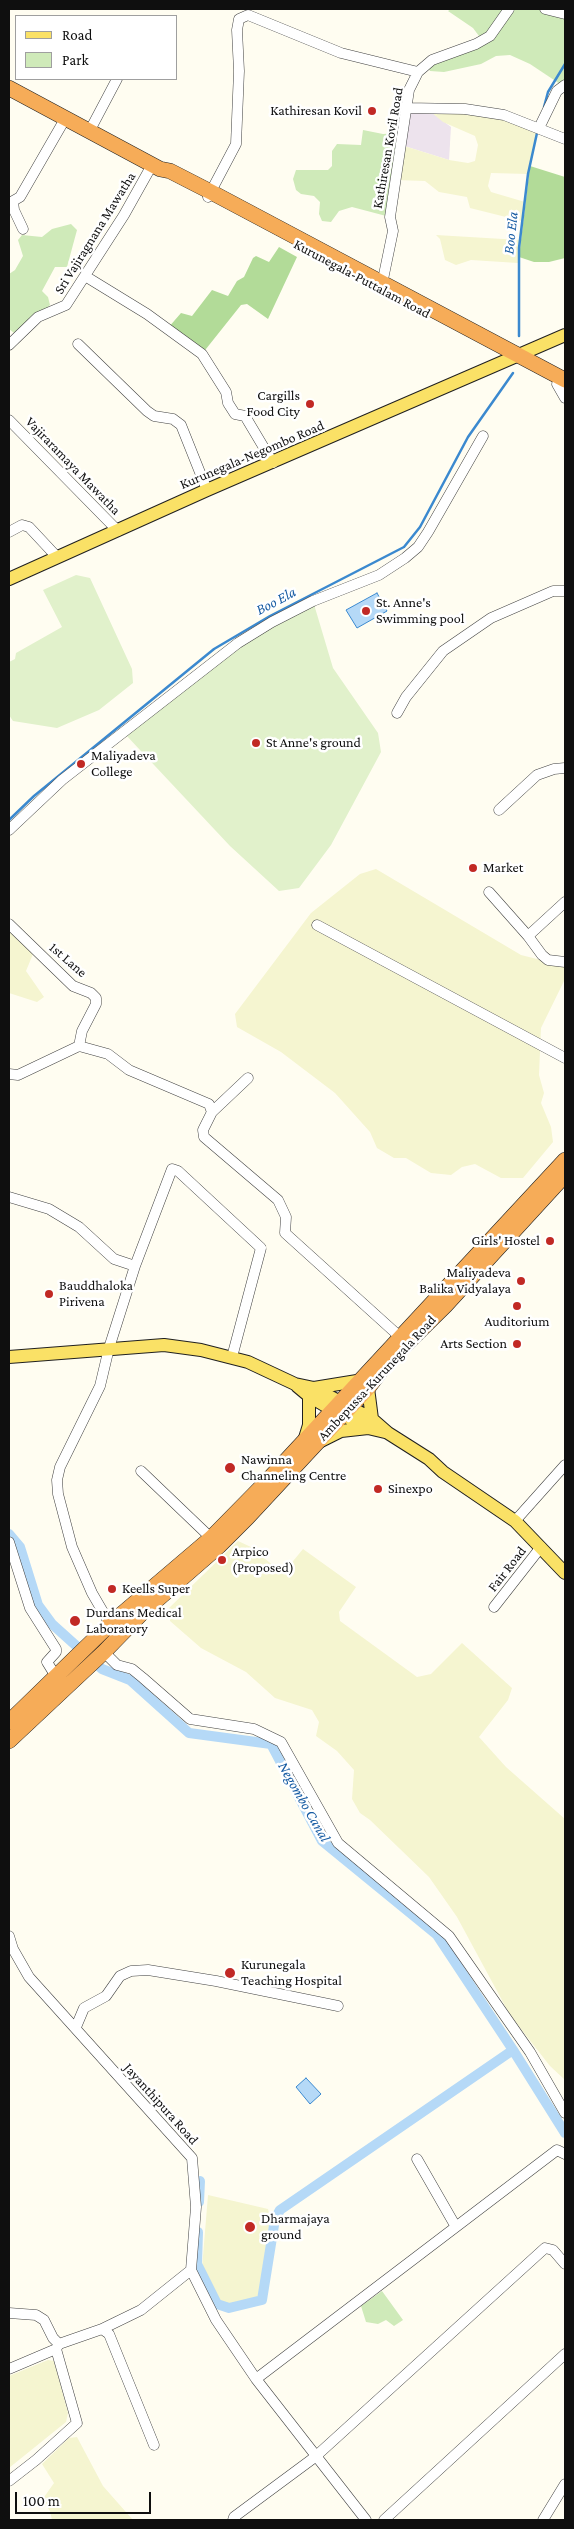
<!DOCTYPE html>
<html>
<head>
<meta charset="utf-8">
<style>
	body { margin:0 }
	#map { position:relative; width:574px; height:2529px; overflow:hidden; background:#fffdf1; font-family:"Crimson Pro",serif }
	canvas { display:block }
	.frame { position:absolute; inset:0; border:10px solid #0f0f0f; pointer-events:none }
	.legend { position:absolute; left:15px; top:15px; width:162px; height:65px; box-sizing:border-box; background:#fff; border:1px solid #9f9f9f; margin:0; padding:6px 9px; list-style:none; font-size:15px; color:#0f0f0f }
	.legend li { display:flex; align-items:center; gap:10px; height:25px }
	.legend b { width:25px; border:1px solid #9f9f9f }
	.scale { position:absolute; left:15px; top:2492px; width:136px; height:22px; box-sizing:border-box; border:2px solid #0f0f0f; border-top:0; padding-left:6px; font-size:15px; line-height:18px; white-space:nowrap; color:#0f0f0f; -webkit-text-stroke:4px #fff; paint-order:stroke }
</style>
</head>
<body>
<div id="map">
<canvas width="574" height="2529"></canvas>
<div class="frame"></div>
<ul class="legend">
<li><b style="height:6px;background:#fae166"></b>Road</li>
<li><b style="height:14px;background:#cfeab9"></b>Park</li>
</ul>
<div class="scale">100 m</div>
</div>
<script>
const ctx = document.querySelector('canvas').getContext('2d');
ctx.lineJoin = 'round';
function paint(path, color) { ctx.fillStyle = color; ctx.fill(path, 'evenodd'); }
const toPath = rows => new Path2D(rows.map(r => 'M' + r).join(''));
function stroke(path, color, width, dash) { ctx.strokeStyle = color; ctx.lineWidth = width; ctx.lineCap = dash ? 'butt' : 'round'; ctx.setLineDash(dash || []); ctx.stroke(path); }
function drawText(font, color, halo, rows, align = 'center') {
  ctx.font = font + ' "Crimson Pro",serif'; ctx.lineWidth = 5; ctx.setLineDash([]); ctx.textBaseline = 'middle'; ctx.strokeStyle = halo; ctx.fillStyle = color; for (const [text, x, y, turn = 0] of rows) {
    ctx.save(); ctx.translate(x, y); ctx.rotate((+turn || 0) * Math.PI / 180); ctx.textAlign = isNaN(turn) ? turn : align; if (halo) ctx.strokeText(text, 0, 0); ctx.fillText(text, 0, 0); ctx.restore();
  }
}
const industrial = toPath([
	[406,108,426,108,451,127,449,160,401,145]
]);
const farmland = toPath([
	[426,108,504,115,537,133,528,174,491,173,488,186,491,192,525,202,522,221,470,208,467,197,439,192,425,181,395,180,401,145,449,160,468,163,475,161,478,145,475,136,443,122],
	[436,235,520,240,518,263,471,260,456,265,445,260,440,239],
	[376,869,521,955,565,966,565,979,541,1028,539,1075,544,1093,541,1103,551,1127,553,1142,523,1178,501,1178,475,1164,462,1167,451,1175,431,1173,406,1158,394,1158,377,1148,370,1132,335,1093,281,1052,237,1027,235,1014,311,913,360,874],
	[9,924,35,949,26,971,44,997,37,1002,9,993],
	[238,1541,251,1547,276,1568,289,1566,303,1549,356,1587,339,1612,340,1621,417,1677,431,1674,462,1643,512,1688,508,1700,479,1737,506,1767,565,1819,565,2080,550,2066,510,2015,457,1917,429,1877,370,1820,360,1813,352,1799,354,1770,337,1751,316,1736,319,1722,312,1710,275,1698,246,1672,201,1648,170,1621,169,1608],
	[208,2195,268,2209,270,2217,261,2293,257,2297,230,2304,220,2300,202,2268],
	[48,2360,54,2361,68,2413,66,2422,9,2468,9,2376],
	[77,2437,103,2486,133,2520,52,2520,50,2511,42,2500,54,2483,42,2464,69,2438]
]);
const green = toPath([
	[451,9,545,9,565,14,565,85,563,86,530,64,510,55,496,56,481,64,444,72,430,71,428,67,482,40,473,28,448,11],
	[363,130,383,134,403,133,390,217,352,207,339,211,331,222,322,221,319,214,320,202,314,196,301,194,296,190,293,179,296,170,328,170,332,166,332,151,337,144,361,145],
	[71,224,77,230,67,267,55,267,42,291,48,297,50,305,18,336,9,329,9,274,15,270,23,256,18,240,22,235,42,237,52,229],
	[382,2291,403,2320,394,2326,386,2320,378,2324,366,2322,361,2306]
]);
const forest = toPath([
	[530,166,565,177,565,258,549,262,534,262,519,257],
	[279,247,297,257,268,319,247,304,241,305,202,354,168,328,181,313,192,316,212,290,228,296,237,281,244,277,253,258,256,256,269,262]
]);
const pitch = toPath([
	[76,575,90,578,132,669,133,683,99,710,57,728,13,721,9,715,9,662,15,659,16,653,62,627,43,590],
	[313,601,333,668,378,733,381,752,331,845,299,888,279,891,230,846,125,734,208,665]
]);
const water = toPath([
	[377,593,387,611,357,628,346,610,377,593],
	[306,2078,321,2094,310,2104,296,2087,306,2078]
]);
const stream = toPath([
	[544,107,548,92,565,64],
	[519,336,519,248,528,174,537,133],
	[9,820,34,796,214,649,270,616,404,547,420,527,468,437,513,373]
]);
const canal = toPath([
	[9,1534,20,1547,38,1605,52,1624,102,1669,130,1680,189,1733,271,1744,322,1841,437,1935,513,2050,565,2133],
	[199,2202,200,2181],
	[198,2232,197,2264,217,2304,229,2308,262,2300,275,2219,280,2210,513,2050]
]);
const minor = toPath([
	[545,9,565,14],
	[406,108,465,109,504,115,565,139],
	[539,128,557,91,565,85],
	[89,132,117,79],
	[208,197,236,144,239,71,237,30,239,19,248,15,341,53,418,72],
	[23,229,14,210,13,201,20,197,65,119],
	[85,276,147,314,202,354,226,392,228,403,235,414,245,416,273,463],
	[381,289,393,231,390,217,409,90,418,72,432,60,476,44,490,36,509,9],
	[78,344,147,411,154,416,173,419,181,425,207,490],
	[9,345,38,317,66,305,124,215,152,165],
	[557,384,565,398],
	[9,420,118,531],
	[9,532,22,525,29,527,57,557],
	[397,713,406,697,443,651,491,618,553,591,565,591],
	[499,810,537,775,554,769,565,768],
	[9,830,62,780,238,643,272,622,313,601,379,575,405,558,418,547,428,532,483,436],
	[489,892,528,936,542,955,548,960,565,962],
	[9,924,73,986,91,993,96,998,96,1004,82,1031,79,1046],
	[317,925,565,1058],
	[528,936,565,902],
	[9,1074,18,1075,79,1046,108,1054,129,1070,209,1104,212,1112,203,1130,204,1137,278,1200,286,1217,285,1233,399,1336],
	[212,1112,248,1078],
	[9,1197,49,1209,79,1227,114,1259,135,1266],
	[141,1471,211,1538],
	[515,1521,565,1465],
	[9,1542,30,1608,56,1649,56,1652,47,1662,55,1675],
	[494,1607,541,1547],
	[110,1624,92,1593,72,1547,58,1494,57,1480,60,1467,100,1386,109,1348,135,1266,172,1169,178,1171,261,1248,232,1357],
	[104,1652,117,1665,132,1669,143,1678,190,1719,254,1729,281,1742,338,1843,449,1936,530,2052,565,2113],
	[9,1936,13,1949,29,1977,192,2158,196,2207,191,2270,141,2310,102,2329,59,2344,56,2349,77,2423,36,2460,9,2481],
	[76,2027,84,2008,106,1996,120,1976,131,1971,148,1970,216,1981,338,2006],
	[417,2159,456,2227],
	[191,2270,216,2320,256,2379,366,2520],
	[9,2313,36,2315,44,2320,53,2338,59,2344],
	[102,2329,109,2334,154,2445],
	[9,2369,56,2349],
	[256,2379,557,2150,565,2154],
	[233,2520,234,2517,315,2457,545,2248,553,2250,565,2264],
	[384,2520,565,2354],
	[543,2520,565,2484]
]);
const major = toPath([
	[9,579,207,490,565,335],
	[9,1357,164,1345,201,1350,248,1362,295,1384,314,1388,372,1419,388,1433,429,1459,443,1472,515,1521,565,1573],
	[297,1386,309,1396,336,1412,368,1428,385,1432],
	[314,1388,357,1381],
	[368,1388,372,1419],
	[305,1438,309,1425,309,1396],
	[321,1441,341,1431,368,1428]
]);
const highway = toPath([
	[9,88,160,169,170,171,211,192,565,380],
	[9,1722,110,1624,211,1538,267,1481,565,1160],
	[9,1741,104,1652,142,1613,219,1546,248,1517,368,1388,386,1364,445,1306,565,1175]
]);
const markers = [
	[372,111,5,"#c12924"],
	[310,404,5,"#c12924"],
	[366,611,5,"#c12924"],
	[256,743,5,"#c12924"],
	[81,764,5,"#c12924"],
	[473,868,5,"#c12924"],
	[550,1241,5,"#c12924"],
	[521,1281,5,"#c12924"],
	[49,1294,5,"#c12924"],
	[517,1306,5,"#c12924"],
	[517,1344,5,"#c12924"],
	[230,1468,6,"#c12924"],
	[378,1489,5,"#c12924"],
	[222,1560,5,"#c12924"],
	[112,1589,5,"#c12924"],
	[75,1621,6,"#c12924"],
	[230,1973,6,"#c12924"],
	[250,2227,6,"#c12924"]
];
const poiNames = [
	["Kathiresan Kovil",362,111,"right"],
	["Cargills",300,396,"right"],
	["Food City",300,412,"right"],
	["St. Anne's",376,603],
	["Swimming pool",376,619],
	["St Anne's ground",266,743],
	["Maliyadeva",91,756],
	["College",91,772],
	["Market",483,868],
	["Girls' Hostel",540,1241,"right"],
	["Maliyadeva",511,1273,"right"],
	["Balika Vidyalaya",511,1289,"right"],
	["Bauddhaloka",59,1286],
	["Pirivena",59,1302],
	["Auditorium",517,1322,"center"],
	["Arts Section",507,1344,"right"],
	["Nawinna",241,1460],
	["Channeling Centre",241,1476],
	["Sinexpo",388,1489],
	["Arpico",232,1552],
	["(Proposed)",232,1568],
	["Keells Super",122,1589],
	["Durdans Medical",86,1613],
	["Laboratory",86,1629],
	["Kurunegala",241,1965],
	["Teaching Hospital",241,1981],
	["Dharmajaya",261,2219],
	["ground",261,2235]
];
const streetNames = [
	["Kathiresan Kovil Road",388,148,-80],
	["Sri Vajiragnana Mawatha",95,233,-58],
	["Kurunegala-Puttalam Road",362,279,28],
	["Kurunegala-Negombo Road",252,455,-23],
	["Vajiraramaya Mawatha",73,466,46],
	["1st Lane",68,960,41],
	["Ambepussa-Kurunegala Road",377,1378,-47],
	["Fair Road",507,1569,-52],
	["Jayanthipura Road",161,2104,48]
];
const waterNames = [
	["Boo Ela",511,233,-84],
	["Boo Ela",276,601,-28],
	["Negombo Canal",304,1802,60]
];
paint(industrial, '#ede3ed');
paint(farmland, '#f5f5d0');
paint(green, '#cfeab9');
paint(forest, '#b2db98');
paint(pitch, '#e1f1cb');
paint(water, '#b5d9f7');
stroke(water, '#3b89cf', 1);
stroke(stream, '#3b89cf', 2.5);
stroke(canal, '#b5d9f7', 10);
stroke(minor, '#424242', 11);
stroke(major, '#202020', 14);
stroke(highway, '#202020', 16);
stroke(minor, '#fff', 10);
stroke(major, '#fae166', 12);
stroke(highway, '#f6ac58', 15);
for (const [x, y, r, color] of markers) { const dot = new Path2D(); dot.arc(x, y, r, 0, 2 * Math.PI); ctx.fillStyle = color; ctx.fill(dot); stroke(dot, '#fff', 2); }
drawText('14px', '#0f0f0f', '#fff', poiNames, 'left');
drawText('14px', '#0f0f0f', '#fff', streetNames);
drawText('italic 15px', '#165ba3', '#fff', waterNames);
</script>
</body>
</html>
